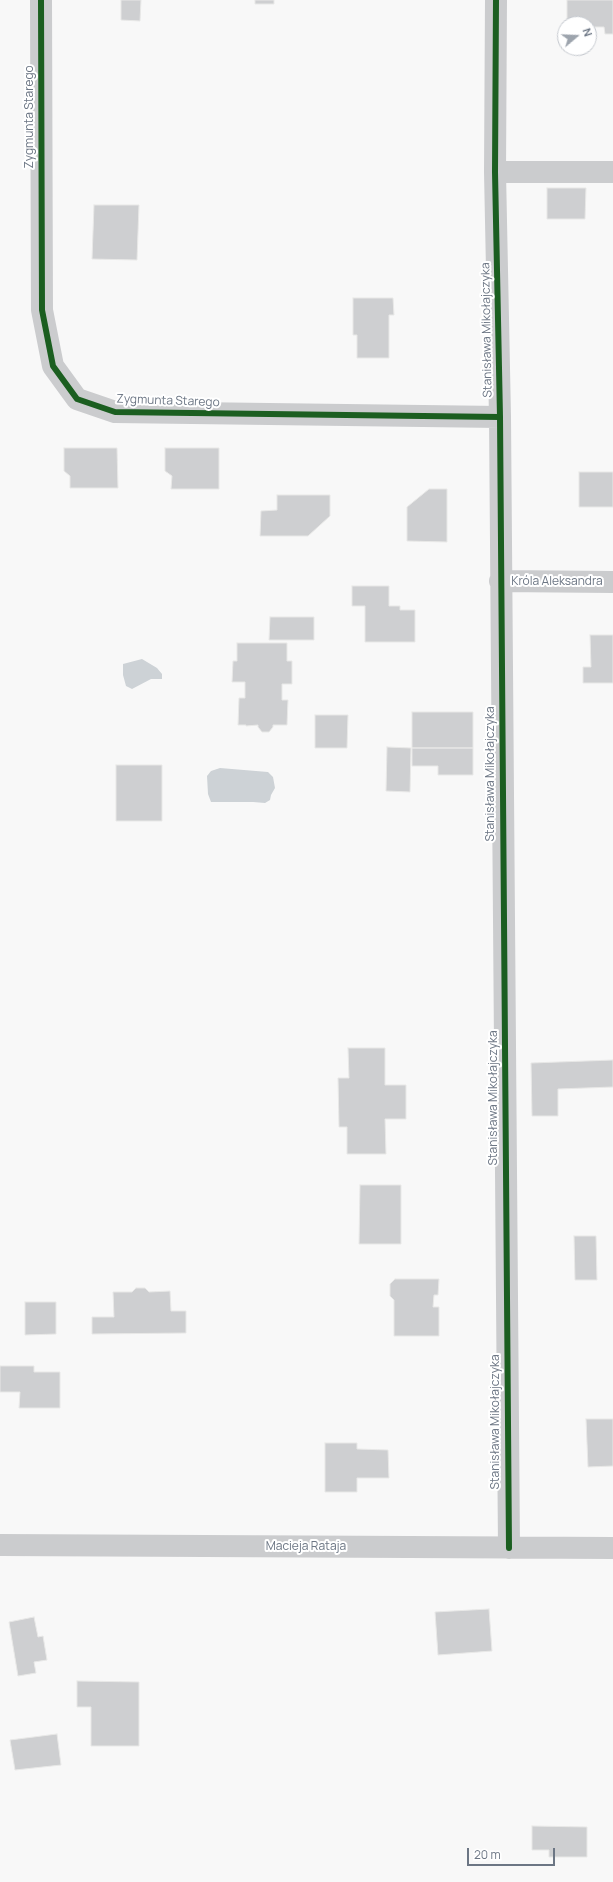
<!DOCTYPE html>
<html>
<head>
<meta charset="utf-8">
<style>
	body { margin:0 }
	#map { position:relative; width:613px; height:1882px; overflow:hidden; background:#f8f8f8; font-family:Manrope,sans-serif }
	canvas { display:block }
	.north { position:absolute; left:557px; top:16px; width:40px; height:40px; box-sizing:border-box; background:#fff; border:1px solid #c4c8ce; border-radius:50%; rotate:71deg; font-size:11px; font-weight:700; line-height:16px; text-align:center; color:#6c7684 }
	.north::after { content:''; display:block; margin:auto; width:14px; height:18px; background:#9da4ad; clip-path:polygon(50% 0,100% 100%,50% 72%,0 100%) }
	.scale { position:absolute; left:467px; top:1848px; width:88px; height:18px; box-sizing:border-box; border:2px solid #6c7684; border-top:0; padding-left:5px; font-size:12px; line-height:14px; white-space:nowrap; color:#6c7684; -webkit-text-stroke:3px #fff; paint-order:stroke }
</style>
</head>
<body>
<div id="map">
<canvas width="613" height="1882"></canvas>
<div class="north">N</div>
<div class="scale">20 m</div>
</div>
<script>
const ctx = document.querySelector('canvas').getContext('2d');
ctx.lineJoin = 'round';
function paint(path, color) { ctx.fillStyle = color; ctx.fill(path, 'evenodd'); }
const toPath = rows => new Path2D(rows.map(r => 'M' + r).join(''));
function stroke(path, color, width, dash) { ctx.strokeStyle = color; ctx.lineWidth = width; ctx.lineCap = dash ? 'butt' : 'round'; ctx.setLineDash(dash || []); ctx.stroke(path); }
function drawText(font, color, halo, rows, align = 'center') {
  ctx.font = font + ' Manrope,sans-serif'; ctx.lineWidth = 4; ctx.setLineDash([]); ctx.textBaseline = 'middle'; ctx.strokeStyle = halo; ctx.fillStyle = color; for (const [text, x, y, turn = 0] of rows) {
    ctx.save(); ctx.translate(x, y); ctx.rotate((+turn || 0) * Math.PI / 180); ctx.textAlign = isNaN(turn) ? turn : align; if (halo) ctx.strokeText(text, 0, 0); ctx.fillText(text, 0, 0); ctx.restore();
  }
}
const water = toPath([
	[142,659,157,668,162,674,162,679,151,679,132,689,126,686,123,675,123,664],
	[220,768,268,772,273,777,275,788,271,795,270,800,265,803,253,802,211,802,208,794,207,776,211,771]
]);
const building = toPath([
	[121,0,141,0,140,21,121,20,121,0],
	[255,0,274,0,274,4,255,4,255,0],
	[567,0,613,0,613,34,605,34,604,27,589,27,589,24,567,24,567,0],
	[547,188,586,188,585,219,547,219,547,188],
	[94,205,139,205,137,260,92,259,94,205],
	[353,298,393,298,394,315,389,315,389,358,357,358,357,335,353,335,353,298],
	[64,448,117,448,118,488,70,488,70,476,64,471,64,448],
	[165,448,219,448,219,489,171,489,172,476,165,471,165,448],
	[579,472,613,472,613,507,579,507,579,472],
	[429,489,447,489,447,542,407,541,407,507,429,489],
	[277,495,330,495,330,516,308,536,260,536,261,511,277,510,277,495],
	[352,586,389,586,389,606,400,606,400,610,415,610,415,642,365,642,365,606,352,606,352,586],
	[270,617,314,617,314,640,269,640,270,617],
	[590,635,613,635,613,683,583,683,583,667,591,667,590,635],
	[237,643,287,643,287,661,292,661,292,684,282,684,282,700,288,700,287,725,273,725,273,727,269,732,262,732,258,727,258,725,246,726,246,725,238,725,239,698,245,698,245,682,232,682,233,661,237,661,237,643],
	[412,712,473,712,473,748,412,748,412,712],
	[315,715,348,715,347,748,315,748,315,715],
	[387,747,411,748,410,792,386,791,387,747],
	[412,748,473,748,473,775,438,775,438,766,412,766,412,748],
	[116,765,162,765,162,821,116,821,116,765],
	[348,1048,385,1048,385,1085,406,1085,406,1119,385,1119,386,1154,347,1154,347,1127,339,1127,338,1078,349,1078,348,1048],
	[613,1060,613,1087,558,1089,558,1116,532,1116,531,1063,613,1060],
	[360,1185,401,1185,401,1244,359,1244,360,1185],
	[574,1236,596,1236,597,1280,575,1280,574,1236],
	[395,1279,439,1279,438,1295,434,1295,433,1307,439,1307,439,1336,394,1336,394,1300,390,1296,390,1284,395,1279],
	[136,1288,145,1288,149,1292,170,1291,171,1311,186,1311,186,1333,92,1334,92,1317,114,1317,113,1292,132,1292,136,1288],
	[25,1302,56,1302,56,1334,25,1335,25,1302],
	[0,1366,34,1366,34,1372,60,1372,60,1408,19,1408,20,1392,0,1392,0,1366],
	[586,1419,613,1419,613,1466,588,1467,586,1419],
	[325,1443,357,1443,357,1449,388,1450,389,1478,357,1478,357,1492,325,1492,325,1443],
	[489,1609,492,1651,438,1655,435,1612,489,1609],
	[34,1617,38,1637,43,1636,47,1660,34,1662,36,1673,18,1676,9,1622,34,1617],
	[77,1681,139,1682,139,1746,91,1746,91,1707,77,1707,77,1681],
	[57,1734,61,1765,15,1770,10,1740,57,1734],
	[532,1826,587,1827,587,1857,549,1857,549,1850,532,1850,532,1826]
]);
const street = toPath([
	[41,0,42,310,53,366,77,399,115,412,500,417],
	[496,0,495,172,500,417,509,1548],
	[495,172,613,172],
	[500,581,613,582],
	[0,1545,613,1548]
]);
const cycleway = toPath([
	[41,0,42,310,53,366,77,399,115,412,500,417],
	[496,0,495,172,500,417,509,1548]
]);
const streetNames = [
	["Zygmunta Starego",30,117,-90],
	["Stanisława Mikołajczyka",487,330,-91],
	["Zygmunta Starego",168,401,2],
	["Króla Aleksandra",557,582],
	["Stanisława Mikołajczyka",491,774,-90],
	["Stanisława Mikołajczyka",494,1098,-90],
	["Stanisława Mikołajczyka",496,1422,-90],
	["Macieja Rataja",306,1547]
];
paint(water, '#cdd2d6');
paint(building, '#cecfd1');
stroke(building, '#e8e8e7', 1);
stroke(street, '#cbccce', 22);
stroke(cycleway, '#1b5e20', 6);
drawText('12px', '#6c7684', '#fff', streetNames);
</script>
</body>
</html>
